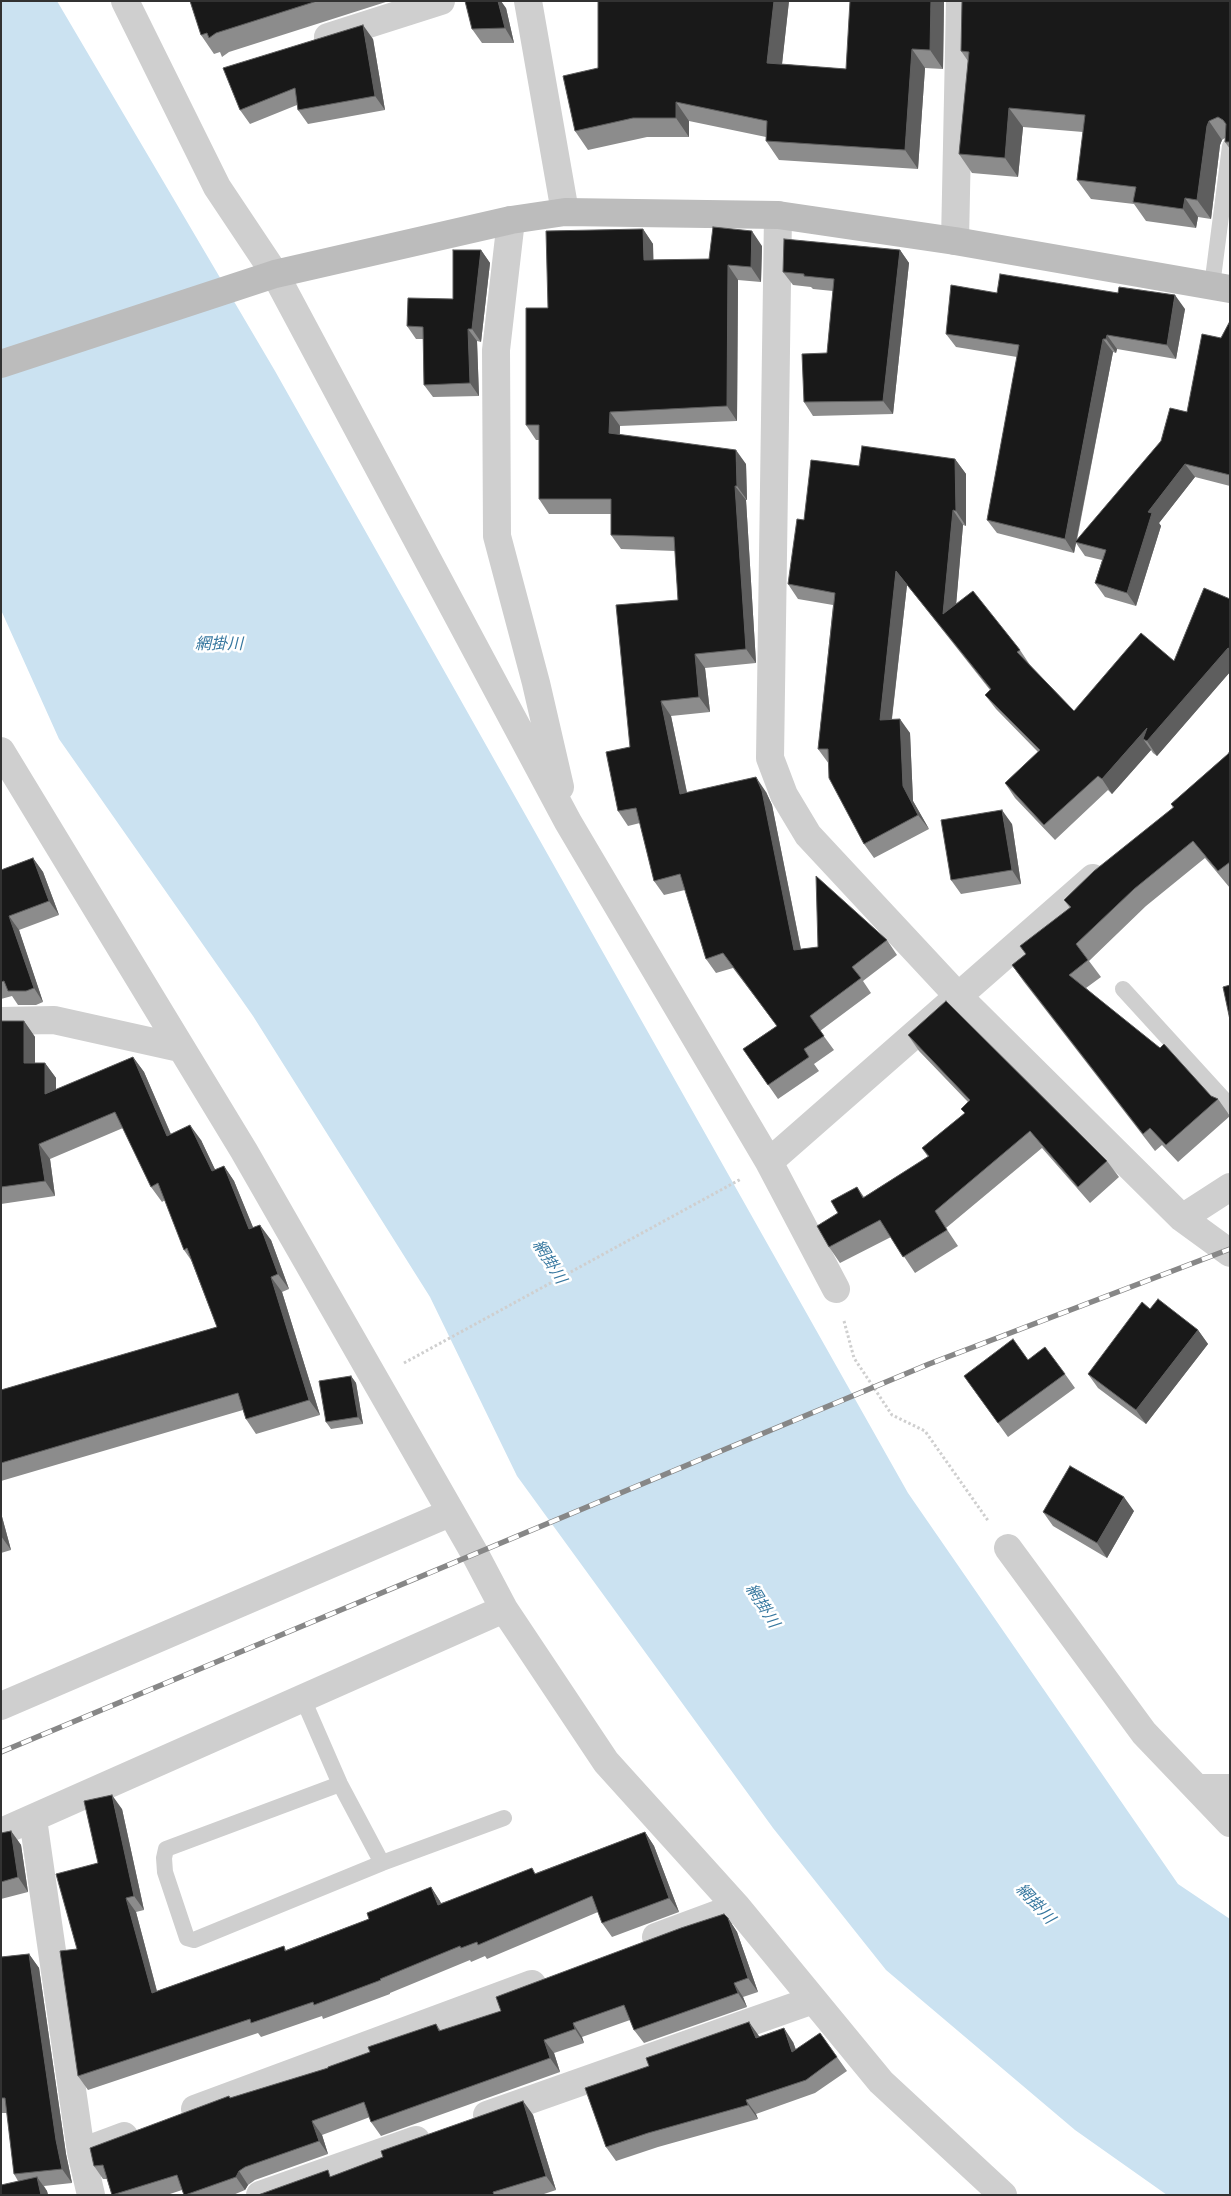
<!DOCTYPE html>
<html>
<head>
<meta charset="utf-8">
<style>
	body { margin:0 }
	#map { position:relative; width:1231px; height:2196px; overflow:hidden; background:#fff; font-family:"Fira Sans",sans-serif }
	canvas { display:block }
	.frame { position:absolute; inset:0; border:2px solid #323232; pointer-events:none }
</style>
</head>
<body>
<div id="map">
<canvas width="1231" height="2196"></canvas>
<div class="frame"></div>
</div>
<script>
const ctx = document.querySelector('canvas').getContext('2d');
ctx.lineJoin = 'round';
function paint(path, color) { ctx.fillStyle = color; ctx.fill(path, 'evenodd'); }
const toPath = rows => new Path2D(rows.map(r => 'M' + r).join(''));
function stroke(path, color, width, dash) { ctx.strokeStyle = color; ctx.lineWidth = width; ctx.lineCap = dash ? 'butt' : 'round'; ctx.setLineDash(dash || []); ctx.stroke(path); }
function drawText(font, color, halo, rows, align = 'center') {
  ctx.font = font + ' "Fira Sans","Noto Sans JP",sans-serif'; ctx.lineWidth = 5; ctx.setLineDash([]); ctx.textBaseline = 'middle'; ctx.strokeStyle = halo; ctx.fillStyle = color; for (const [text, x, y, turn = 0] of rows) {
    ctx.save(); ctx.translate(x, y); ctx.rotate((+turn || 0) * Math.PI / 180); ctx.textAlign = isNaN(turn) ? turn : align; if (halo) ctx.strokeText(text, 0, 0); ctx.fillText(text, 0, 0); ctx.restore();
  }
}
const water = toPath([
	[1,1,57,1,275,371,908,1493,1178,1884,1230,1919,1230,2195,1167,2195,1075,2130,886,1970,773,1828,517,1476,430,1297,253,1016,59,739,1,610]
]);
const path = toPath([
	[844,1321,854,1358,892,1415,925,1431,989,1522],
	[404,1363,741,1179]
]);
const lane = toPath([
	[1212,286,1230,146],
	[1123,989,1230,1106],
	[303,1699,340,1784,382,1863,504,1818],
	[340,1784,166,1849,164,1858,165,1872,187,1938,194,1940,382,1863]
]);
const street = toPath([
	[125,1,217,187,275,274,568,822,769,1162,836,1289],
	[528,1,565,212],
	[328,37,441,1],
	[778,215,770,758,784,795,808,835,958,996,1182,1218,1230,1253],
	[511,220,496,350,497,536,536,683,560,787],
	[955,241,960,1],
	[1,751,244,1151,475,1554,504,1609,606,1762,737,1907,881,2082,1003,2195],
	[1,1021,54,1020,180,1048],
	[769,1162,1093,878],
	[1182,1218,1230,1187],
	[1008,1548,1144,1733,1230,1823],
	[1,1706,450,1513],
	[1198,1788,1230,1788],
	[33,1819,81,2152,91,2195],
	[1,1832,504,1609],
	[656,1937,737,1907],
	[195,2109,532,1984],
	[487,2115,813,2000],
	[81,2152,124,2136],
	[260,2195,416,2140]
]);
const secondary = toPath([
	[1,364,275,274,511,220,565,212,778,215,955,241,1230,289]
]);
const rail = toPath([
	[1,1752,929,1364,1230,1249]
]);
const wall = toPath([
	[190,1,389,1,229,52,222,57,220,52,214,54,201,35],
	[598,1,789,1,782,64,846,69,944,1,943,69,925,68,918,169,779,160,766,141,766,137,689,121,689,137,647,137,588,150,575,131,598,68],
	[1230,1,1230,149,1225,142,1225,138,1222,140,1220,145,1211,219,1198,217,1196,228,1146,221,1134,204,1091,199,1077,180,1083,132,1023,127,1018,177,972,173,959,154,968,61,961,51],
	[506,8,514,43,482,43,472,29],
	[373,39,385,110,308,124,298,110,297,105,250,124,240,110],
	[643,229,653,244,653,260,709,259,762,246,761,282,738,280,737,421,620,426,620,435,746,464,747,500,746,500,756,663,705,668,710,712,671,716,687,792,766,792,772,805,801,949,887,940,897,955,863,981,871,993,820,1031,834,1050,814,1064,819,1071,778,1099,743,1049,777,1026,733,968,716,973,706,959,685,890,664,895,654,881,640,823,628,826,618,811,630,747,678,600,675,551,621,549,611,535,611,514,549,514,539,499,539,440,536,440,526,425,548,308],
	[481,250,490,263,481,342,477,341,479,396,433,397,424,385,423,339,416,339,407,326,453,299],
	[900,250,909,263,893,414,813,416,804,402,827,353,833,291,813,289,811,287,793,285,783,272],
	[997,293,1185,309,1176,359,1117,349,1116,353,1113,352,1077,540,1187,412,1221,338,1230,321,1230,486,1195,477,1159,523,1161,526,1136,606,1105,597,1095,583,1102,560,1085,556,1076,543,1074,553,997,533,987,520,1017,357,956,347,946,334],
	[955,459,966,474,966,526,963,525,956,604,1020,650,1030,665,1074,711,1174,661,1230,599,1230,672,1157,756,1153,753,1151,750,1112,794,1108,790,1055,840,1015,798,1005,783,1038,752,996,709,985,695,990,690,907,585,892,719,910,733,913,801,929,829,874,858,864,844,829,764,818,749,833,605,798,599,788,584,804,520,859,466],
	[1230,751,1230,888,1205,858,1146,906,1089,961,1101,977,1086,988,1211,1096,1218,1099,1230,1116,1178,1162,1162,1145,1155,1151,1024,982,1012,965,1026,954,1070,908,1064,900,1173,808,1171,804,1228,754],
	[1012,824,1021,884,961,894,951,880],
	[33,858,43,872,59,915,19,930,43,1002,36,1005,18,1005,12,996,1,999,1,870],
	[1,1021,24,1021,35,1037,35,1063,45,1063,56,1078,56,1090,133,1057,144,1072,171,1134,201,1140,215,1170,224,1166,234,1181,253,1228,271,1240,289,1289,282,1292,320,1415,256,1434,246,1419,243,1410,1,1481,1,1390,217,1327,191,1260,184,1250,165,1200,162,1202,151,1187,123,1128,50,1159,55,1196,1,1204],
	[908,1035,1107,1161,1119,1177,1090,1203,1042,1148,946,1228,958,1246,915,1273,891,1237,840,1263,829,1247,838,1213,857,1187,864,1197,928,1157,922,1148,965,1113,961,1109,968,1102,919,1051],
	[1150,1309,1198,1330,1208,1344,1146,1424,1098,1388,1088,1374],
	[1028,1360,1065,1374,1075,1388,1008,1437,964,1376],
	[351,1376,356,1383,363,1424,331,1429,326,1422],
	[1134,1511,1107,1558,1053,1526,1043,1512],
	[1,1513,11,1550,1,1553],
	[122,1809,144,1910,136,1912,157,1991,284,1946,286,1950,369,1919,431,1887,441,1903,536,1873,645,1832,654,1846,679,1912,612,1937,602,1923,598,1912,487,1959,485,1956,471,1962,470,1960,390,1993,390,1994,323,2019,322,2016,261,2037,258,2033,88,2090,78,2076,77,1949,98,1863],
	[11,1831,21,1845,28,1892,1,1899,1,1833],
	[728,1918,737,1932,758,1992,743,1997,747,2007,644,2043,634,2030,630,2020,582,2037,584,2043,554,2053,560,2072,381,2136,371,2122,370,2117,322,2135,328,2154,255,2180,248,2185,245,2190,233,2195,184,2195,182,2190,167,2195,112,2195,107,2179,103,2179,94,2166,230,2098,328,2068,370,2052,436,2024,441,2031,501,2011],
	[29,1954,39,1968,66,2154,72,2183,44,2186,47,2191,48,2195,1,2195,18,2181,14,2174,7,2113,1,2113,1,1957],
	[820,2033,847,2071,815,2093,756,2114,758,2119,658,2147,616,2161,606,2147,759,2036,759,2037,793,2042,796,2050],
	[523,2101,533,2115,556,2190,541,2195,258,2195,332,2176,383,2157]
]);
const shadedWall = toPath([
	[498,1,501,1,506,8,514,43,505,28],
	[774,1,789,1,780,82,767,63],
	[931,1,944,1,943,69,930,50],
	[363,25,373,39,385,110,375,96],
	[912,49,925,68,918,169,905,150],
	[676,102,689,121,689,137,676,118],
	[1009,108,1023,127,1018,177,1005,158],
	[1209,121,1222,140,1220,145,1211,219,1197,200,1207,126],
	[1185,198,1198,217,1196,228,1183,209],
	[643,229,653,244,654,275,644,260],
	[752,231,762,246,761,282,751,267],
	[481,250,490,263,481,342,472,329],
	[900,250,909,263,893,414,883,401],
	[728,265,738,280,737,421,727,406],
	[1175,295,1185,309,1176,359,1167,345],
	[468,329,477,341,479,396,470,383],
	[1107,335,1117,349,1116,353,1106,339],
	[1103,339,1113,352,1076,542,1075,542,1076,543,1074,553,1065,539],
	[610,412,620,426,619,448,609,433],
	[736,450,746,464,747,500,737,486],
	[955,459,966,474,966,526,956,511],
	[1185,464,1195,477,1159,523,1161,526,1136,606,1127,593,1148,512],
	[735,486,746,500,756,663,746,649],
	[953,510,963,525,954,629,943,614],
	[896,571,907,585,890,734,880,720],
	[1228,648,1230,651,1230,672,1157,756,1147,741,1143,739,1151,750,1112,794,1102,779,1147,728],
	[695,654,705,668,710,712,699,697],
	[661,701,671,716,690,808,680,794],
	[900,719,910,733,913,801,929,829,918,815,903,786],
	[756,777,766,792,772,805,804,965,794,950],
	[1002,810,1012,824,1021,884,1012,870],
	[33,858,43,872,59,915,49,901],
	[9,916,19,930,43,1002,34,988],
	[24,1021,35,1037,35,1078,24,1063],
	[133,1057,144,1072,178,1151,167,1136],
	[45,1063,56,1078,56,1109,45,1094],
	[190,1125,201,1140,223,1186,212,1171],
	[39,1144,50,1159,55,1196,45,1181],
	[224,1166,234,1181,260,1244,249,1229],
	[260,1225,271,1240,289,1289,278,1274],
	[271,1277,282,1292,320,1415,309,1400],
	[1198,1330,1208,1344,1146,1424,1136,1410],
	[351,1376,356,1383,363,1424,358,1417],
	[1124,1497,1134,1511,1107,1558,1097,1543],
	[1,1513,11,1550,1,1536],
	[112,1795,122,1809,144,1910,134,1896],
	[11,1831,21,1845,28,1892,18,1877],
	[645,1832,654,1846,679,1912,669,1898],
	[431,1887,440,1901,447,1919,438,1905],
	[126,1898,136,1912,161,2007,152,1993],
	[728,1918,737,1932,758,1992,748,1978],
	[29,1954,39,1968,66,2154,72,2183,62,2169,56,2140],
	[734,1983,743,1997,747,2007,738,1993],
	[749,2022,759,2036,765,2052,756,2038],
	[573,2023,582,2037,584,2043,575,2029],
	[784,2028,793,2042,802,2066,792,2052],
	[544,2040,554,2053,560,2072,550,2058],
	[746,2100,756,2114,758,2119,748,2105],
	[523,2101,533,2115,556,2190,546,2176],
	[312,2121,322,2135,328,2154,319,2141],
	[239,2171,248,2185,245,2190,236,2177],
	[37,2177,47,2191,48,2195,41,2195]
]);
const building = toPath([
	[190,1,317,1,216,33,209,38,207,33,201,35,190,1],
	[465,1,498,1,505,28,472,29,465,1],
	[598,1,774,1,767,63,846,69,850,1,931,1,930,50,912,49,905,150,766,141,767,121,676,102,676,118,633,118,575,131,563,76,598,68,598,1],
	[962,1,1230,1,1230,142,1225,142,1226,124,1223,120,1218,117,1209,121,1207,126,1197,200,1185,198,1183,209,1133,202,1136,187,1077,180,1085,115,1009,108,1005,158,959,154,969,52,961,51,962,1],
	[363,25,375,96,298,110,295,88,240,110,223,68,363,25],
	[713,227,752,231,751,267,728,265,727,406,610,412,609,433,736,450,737,486,735,486,746,649,695,654,699,697,661,701,680,794,756,777,762,791,794,950,818,947,816,876,887,940,852,967,861,978,810,1016,824,1036,804,1049,809,1057,768,1085,743,1049,777,1026,723,953,706,959,680,874,654,881,636,808,618,811,606,752,630,747,616,605,678,600,674,537,611,535,611,499,539,499,539,425,526,425,526,308,548,308,546,231,643,229,644,260,709,259,713,227],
	[784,239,900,250,883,401,804,402,802,354,827,353,834,279,804,276,804,274,783,272,784,239],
	[453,250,481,250,472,329,468,329,470,383,424,385,423,327,407,326,408,298,453,299,453,250],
	[1000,274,1118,293,1119,287,1175,295,1167,345,1107,335,1106,339,1103,339,1065,539,987,520,1019,345,946,334,951,285,997,293,1000,274],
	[1230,321,1230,475,1185,464,1148,512,1152,513,1127,593,1095,583,1106,550,1075,542,1161,441,1170,408,1187,412,1202,334,1221,338,1230,321],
	[862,446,955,459,956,511,953,510,943,614,973,591,1020,650,1017,652,1074,711,1141,633,1174,661,1204,588,1230,599,1230,649,1228,648,1147,741,1143,739,1147,728,1102,779,1098,776,1044,825,1005,783,1040,750,985,695,991,689,896,571,880,720,900,719,903,786,918,815,864,844,829,778,828,749,818,749,835,593,788,584,797,519,804,520,811,460,859,466,862,446],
	[1230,751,1230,862,1218,871,1193,841,1134,889,1076,944,1088,960,1069,975,1160,1048,1164,1044,1211,1096,1218,1099,1166,1145,1150,1128,1143,1134,1012,965,1026,954,1020,946,1071,907,1064,900,1094,871,1174,807,1171,804,1228,754,1230,751],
	[1002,810,1012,870,951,880,941,820,1002,810],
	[33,858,49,901,9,916,34,988,26,991,8,991,4,981,1,982,1,870,33,858],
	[1230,985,1230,1020,1223,987,1230,985],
	[946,1001,1107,1161,1078,1187,1030,1131,935,1211,947,1230,903,1257,880,1220,829,1247,817,1226,838,1213,831,1201,857,1187,863,1198,929,1156,922,1148,965,1113,961,1109,970,1100,908,1035,946,1001],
	[1,1021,24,1021,24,1063,45,1063,45,1094,133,1057,167,1136,190,1125,212,1171,224,1166,249,1229,260,1225,278,1274,271,1277,309,1400,246,1419,238,1393,1,1463,1,1390,217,1327,187,1248,184,1250,158,1183,151,1187,115,1112,39,1144,45,1181,1,1187,1,1021],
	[1158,1299,1198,1330,1136,1410,1088,1374,1142,1302,1150,1309,1158,1299],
	[1013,1339,1028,1360,1045,1347,1065,1374,998,1423,964,1376,1013,1339],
	[351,1376,358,1417,326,1422,319,1381,351,1376],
	[1070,1466,1124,1497,1097,1543,1043,1512,1070,1466],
	[112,1795,134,1896,126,1898,152,1993,284,1946,285,1951,369,1919,367,1913,431,1887,438,1905,532,1868,535,1874,645,1832,669,1898,602,1923,592,1896,478,1945,477,1942,461,1948,460,1946,380,1979,381,1980,314,2005,313,2002,251,2023,250,2019,78,2076,60,1951,77,1949,56,1874,98,1863,84,1801,112,1795],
	[11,1831,18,1877,1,1882,1,1833,11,1831],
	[724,1914,728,1918,748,1978,734,1983,738,1993,634,2030,624,2005,573,2023,575,2029,544,2040,550,2058,371,2122,364,2102,312,2121,319,2141,245,2167,239,2171,236,2177,185,2195,184,2195,177,2175,112,2195,103,2165,94,2166,90,2148,229,2096,230,2098,328,2068,328,2067,370,2052,368,2047,436,2024,439,2031,501,2011,496,1997,681,1928,724,1914],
	[29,1954,56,2140,62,2169,14,2174,5,2098,1,2098,1,1957,29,1954],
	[749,2022,756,2038,784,2028,792,2052,820,2033,837,2057,806,2080,746,2100,748,2105,648,2133,606,2147,585,2088,649,2066,646,2058,749,2022],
	[523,2101,546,2176,493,2192,494,2195,258,2195,328,2170,330,2177,383,2157,381,2151,523,2101],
	[37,2177,41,2195,1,2195,1,2185,37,2177]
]);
const waterNames = [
	["網掛川",219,645],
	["網掛川",549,1262,58],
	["網掛川",762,1606,58],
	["網掛川",1035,1904,47]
];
paint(water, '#cbe2f1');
stroke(path, '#cfcfcf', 3, [2.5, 2.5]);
stroke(lane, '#cfcfcf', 16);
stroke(street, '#cfcfcf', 28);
stroke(secondary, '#bcbcbc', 28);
stroke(rail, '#878787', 5.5);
stroke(rail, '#fff', 4, [11]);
paint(wall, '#8c8c8c');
paint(shadedWall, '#5e5e5e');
paint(building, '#191919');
stroke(building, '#5e5e5e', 1);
drawText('italic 16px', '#36779f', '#fff', waterNames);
</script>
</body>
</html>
